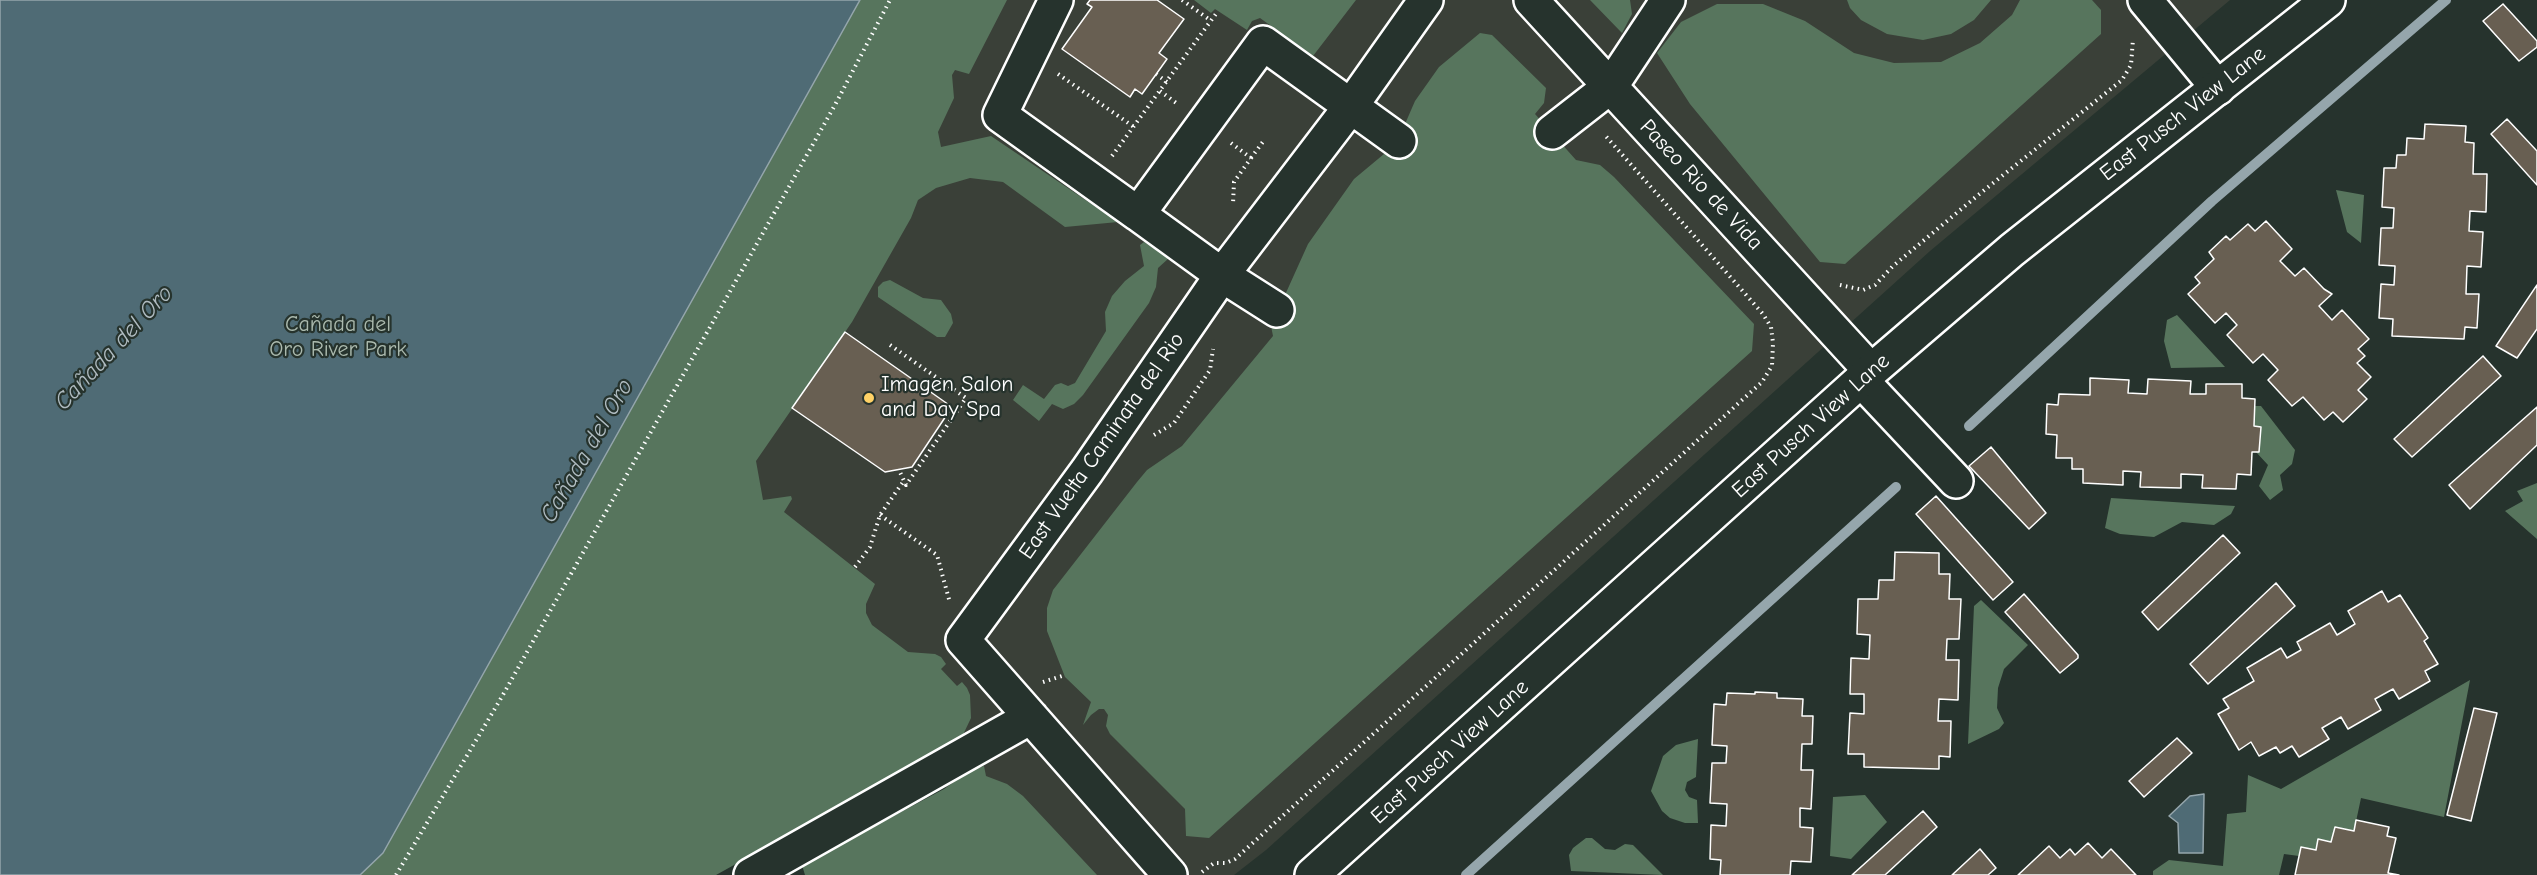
<!DOCTYPE html>
<html>
<head>
<meta charset="utf-8">
<style>
	body { margin:0 }
	canvas { display:block; background:#26332d }
</style>
</head>
<body>
<canvas width="2537" height="875"></canvas>
<script>
const ctx = document.querySelector('canvas').getContext('2d');
ctx.lineJoin = 'round';
function paint(path, color) { ctx.fillStyle = color; ctx.fill(path, 'evenodd'); }
const toPath = rows => new Path2D(rows.map(r => 'M' + r).join(''));
function stroke(path, color, width, dash) { ctx.strokeStyle = color; ctx.lineWidth = width; ctx.lineCap = dash ? 'butt' : 'round'; ctx.setLineDash(dash || []); ctx.stroke(path); }
function drawText(font, color, halo, rows, align = 'center') {
  ctx.font = font + ' "Comic Neue",sans-serif'; ctx.lineWidth = 4.5; ctx.setLineDash([]); ctx.textBaseline = 'middle'; ctx.strokeStyle = halo; ctx.fillStyle = color; for (const [text, x, y, turn = 0] of rows) {
    ctx.save(); ctx.translate(x, y); ctx.rotate((+turn || 0) * Math.PI / 180); ctx.textAlign = isNaN(turn) ? turn : align; if (halo) ctx.strokeText(text, 0, 0); ctx.fillText(text, 0, 0); ctx.restore();
  }
}
const built = toPath([
	[967,0,2230,0,1930,251,1266,850,1234,875,1024,875,691,497]
]);
const green = toPath([
	[0,0,1007,0,969,74,955,70,952,75,954,98,938,132,941,147,991,136,1118,222,1065,227,1003,182,970,178,936,188,918,200,911,218,852,322,756,461,763,500,791,496,792,499,784,512,875,584,866,604,866,613,872,625,908,652,935,654,941,657,946,664,941,669,957,686,962,682,967,688,970,695,971,718,961,739,716,875,0,875],
	[1194,0,1356,0,1313,56,1260,18,1252,21,1247,30,1215,9,1211,13],
	[1590,0,1630,0,1632,14,1622,33],
	[1847,0,1991,0,1974,20,1951,34,1923,40,1887,34,1861,20,1850,8],
	[2020,0,2092,0,2101,10,2101,34,1845,264,1820,262,1690,104,1657,53,1681,22,1717,4,1763,4,1805,21,1854,53,1894,63,1941,62,1980,43,2012,15],
	[1480,33,1492,35,1546,88,1544,103,1535,114,1576,160,1600,165,1614,177,1754,324,1752,351,1209,838,1186,836,1185,809,1110,734,1106,726,1108,715,1104,709,1099,709,1091,715,1083,725,1091,702,1065,677,1047,631,1047,608,1053,590,1137,482,1147,470,1182,446,1273,336,1271,326,1308,244,1354,179,1384,154,1390,154,1408,127,1405,124,1415,101,1439,67],
	[2336,190,2364,195,2361,243,2347,232],
	[1144,242,1169,258,1158,268,1156,287,1149,303,1083,395,1074,404,1063,409,1052,404,1039,421,1013,400,1023,385,1044,399,1055,385,1061,383,1068,386,1075,383,1106,331,1105,312,1112,296,1125,281,1144,266,1140,245],
	[890,280,923,298,941,300,951,314,953,323,945,337,937,337,878,297,878,287,883,282],
	[2177,315,2225,367,2171,368,2164,341,2167,320],
	[2255,406,2261,406,2295,450,2292,464,2280,475,2283,490,2270,500,2259,486,2268,465,2256,452,2258,452,2259,427,2254,426],
	[2537,483,2537,539,2505,511,2523,501,2517,491],
	[2111,498,2235,506,2231,514,2214,525,2182,522,2154,537,2120,534,2105,528],
	[1981,600,2028,645,2004,669,1998,688,1997,708,2004,723,1999,729,1968,744,1974,606],
	[2470,680,2444,817,2361,798,2354,831,2335,827,2331,842,2318,839,2316,850,2302,847,2299,856,2284,854,2279,875,2153,875,2153,871,2169,860,2223,866,2227,814,2246,812,2248,775,2281,789],
	[1698,739,1696,777,1687,782,1685,790,1689,797,1697,800,1698,823,1685,823,1670,818,1662,811,1651,791,1663,756,1676,745],
	[984,766,986,776,1007,784,1023,796,1097,875,805,875,802,865,944,789,971,770],
	[1865,795,1887,822,1851,859,1830,856,1833,797],
	[1586,838,1592,838,1605,849,1615,850,1625,844,1633,845,1663,875,1571,871,1569,855,1573,848]
]);
const water = toPath([
	[0,0,860,0,383,853,360,875,0,875,0,0],
	[2204,794,2203,853,2179,853,2178,823,2169,816,2190,796,2204,794]
]);
const stream = toPath([
	[1969,426,2212,201,2446,0],
	[1466,875,1896,487]
]);
const building = toPath([
	[1090,0,1157,0,1184,19,1159,53,1167,59,1142,94,1135,89,1130,97,1062,49,1092,7,1087,4,1090,0],
	[2503,4,2537,41,2537,47,2519,61,2483,21,2503,4],
	[2507,119,2537,151,2537,185,2491,134,2507,119],
	[2425,124,2466,126,2465,142,2474,143,2473,174,2487,174,2486,212,2470,211,2469,231,2483,232,2481,267,2467,266,2466,294,2479,294,2477,328,2465,327,2464,339,2392,336,2393,319,2379,318,2381,284,2394,285,2395,266,2379,265,2381,228,2393,228,2394,208,2382,207,2384,168,2396,168,2397,155,2406,155,2407,138,2424,139,2425,124],
	[2266,221,2292,249,2280,261,2295,276,2304,268,2324,289,2332,294,2319,306,2332,320,2342,310,2369,339,2358,349,2365,356,2357,363,2371,377,2358,390,2367,399,2343,422,2333,412,2324,420,2303,397,2292,406,2268,380,2278,370,2263,354,2253,363,2227,335,2237,325,2226,313,2215,323,2188,294,2200,283,2195,277,2214,259,2209,252,2226,236,2230,240,2248,224,2255,231,2266,221],
	[2537,285,2537,329,2517,358,2496,346,2537,285],
	[845,332,952,407,912,467,885,472,792,408,845,332],
	[2483,356,2501,376,2412,457,2394,439,2483,356],
	[2090,378,2129,380,2128,393,2147,394,2148,379,2191,381,2190,394,2206,394,2206,384,2242,384,2242,398,2255,399,2254,426,2261,427,2259,452,2252,452,2251,475,2237,474,2236,489,2202,488,2203,475,2181,474,2181,488,2140,487,2141,472,2123,471,2123,485,2083,483,2083,469,2072,469,2072,458,2056,458,2057,435,2046,434,2047,404,2058,405,2059,394,2090,395,2090,378],
	[2537,407,2537,445,2470,509,2449,485,2537,407],
	[1991,447,2046,513,2029,529,1969,466,1991,447],
	[1936,496,2013,582,1993,600,1916,514,1936,496],
	[2223,535,2240,553,2158,630,2142,612,2223,535],
	[1895,552,1939,553,1939,574,1950,574,1949,599,1961,599,1959,639,1947,639,1946,660,1959,660,1958,700,1939,699,1938,721,1951,721,1950,757,1939,756,1939,769,1864,767,1864,754,1848,754,1850,713,1864,714,1864,694,1850,694,1851,658,1869,659,1870,635,1857,634,1858,599,1878,599,1879,580,1894,580,1895,552],
	[2276,583,2295,606,2208,684,2190,664,2276,583],
	[2382,591,2388,602,2400,595,2428,638,2424,641,2438,664,2425,671,2430,681,2399,699,2393,689,2375,699,2381,710,2348,729,2341,717,2322,728,2329,739,2299,757,2292,746,2280,753,2276,747,2259,756,2251,742,2239,750,2218,714,2229,708,2223,699,2254,681,2247,668,2281,648,2287,658,2301,650,2297,642,2330,623,2337,635,2355,624,2348,611,2382,591],
	[2024,594,2078,655,2078,658,2060,673,2005,612,2024,594],
	[1755,692,1777,693,1777,698,1803,699,1802,716,1813,716,1812,744,1802,744,1801,770,1813,770,1811,809,1800,808,1800,827,1813,828,1811,862,1791,861,1790,875,1720,875,1721,860,1710,859,1711,825,1726,826,1727,804,1710,803,1712,763,1726,763,1727,746,1712,745,1714,704,1726,705,1727,693,1755,694,1755,692],
	[2474,708,2497,713,2471,821,2447,815,2474,708],
	[2177,738,2192,753,2144,797,2129,781,2177,738],
	[1923,811,1937,827,1885,875,1852,875,1923,811],
	[2356,820,2389,827,2387,836,2396,838,2388,873,2399,875,2295,875,2301,847,2316,850,2318,839,2331,842,2335,827,2354,831,2356,820],
	[2088,843,2102,858,2111,849,2136,875,2018,875,2049,846,2060,858,2070,849,2075,855,2088,843],
	[1980,849,1996,868,1988,875,1952,875,1980,849]
]);
const path = toPath([
	[1182,0,1210,20],
	[1058,74,1134,127],
	[1156,74,1167,82],
	[1160,91,1179,105],
	[1231,143,1251,158,1234,182,1233,204],
	[1112,156,1218,11],
	[1251,158,1265,139],
	[1840,285,1863,290,1875,285,1893,266,1977,196,2122,80,2131,65,2133,39],
	[890,345,966,398,906,485,899,470],
	[1154,435,1174,423,1210,370,1213,349],
	[880,515,937,555,950,603],
	[855,567,870,547,880,515,903,482],
	[1043,682,1062,676],
	[1202,872,1214,863,1226,863,1235,859,1762,382,1772,366,1773,343,1771,327,1763,314,1604,134],
	[396,875,500,700,835,105,890,0]
]);
const minor = toPath([
	[1056,0,1000,115,1138,214],
	[1531,0,1871,371],
	[2145,0,2218,88],
	[1552,132,1611,86,1668,0],
	[1277,310,1222,275,1138,214,1263,43,1399,141],
	[1861,380,1956,481],
	[751,875,1031,717],
	[1170,875,963,640,1087,471,1222,275,1351,106,1426,0]
]);
const major = toPath([
	[1312,875,1871,371,2012,250,2328,0]
]);
const markers = [
	[869,398,6,"#ffd166"]
];
const streetNames = [
	["East Pusch View Lane",2183,114,-38],
	["Paseo Rio de Vida",1701,185,47],
	["East Pusch View Lane",1811,426,-42],
	["East Vuelta Caminata del Rio",1102,446,-55],
	["East Pusch View Lane",1450,752,-42]
];
const parkNames = [
	["Cañada del",338,325],
	["Oro River Park",338,350]
];
const poiNames = [
	["Imagen Salon",881,385],
	["and Day Spa",881,410]
];
const waterNames = [
	["Cañada del Oro",114,348,-47],
	["Cañada del Oro",587,451,-60]
];
paint(built, '#3a4038');
paint(green, '#57755d');
paint(water, '#4f6b75');
stroke(water, '#95a6ac', 1.5);
stroke(stream, '#95a6ac', 10);
paint(building, '#685f52');
stroke(building, '#fff', 1.5);
stroke(minor, '#fff', 38);
stroke(major, '#fff', 38);
stroke(path, '#fff', 4, [1.5, 4.5]);
stroke(minor, '#26332d', 33);
stroke(major, '#26332d', 33);
for (const [x, y, r, color] of markers) { const dot = new Path2D(); dot.arc(x, y, r, 0, 2 * Math.PI); ctx.fillStyle = color; ctx.fill(dot); stroke(dot, '#26332d', 2); }
drawText('22px', '#fff', '#26332d', streetNames);
drawText('22px', '#abbaae', '#26332d', parkNames);
drawText('22px', '#fff', '#26332d', poiNames, 'left');
drawText('italic 24px', '#b0bcc1', '#26332d', waterNames);
</script>
</body>
</html>
